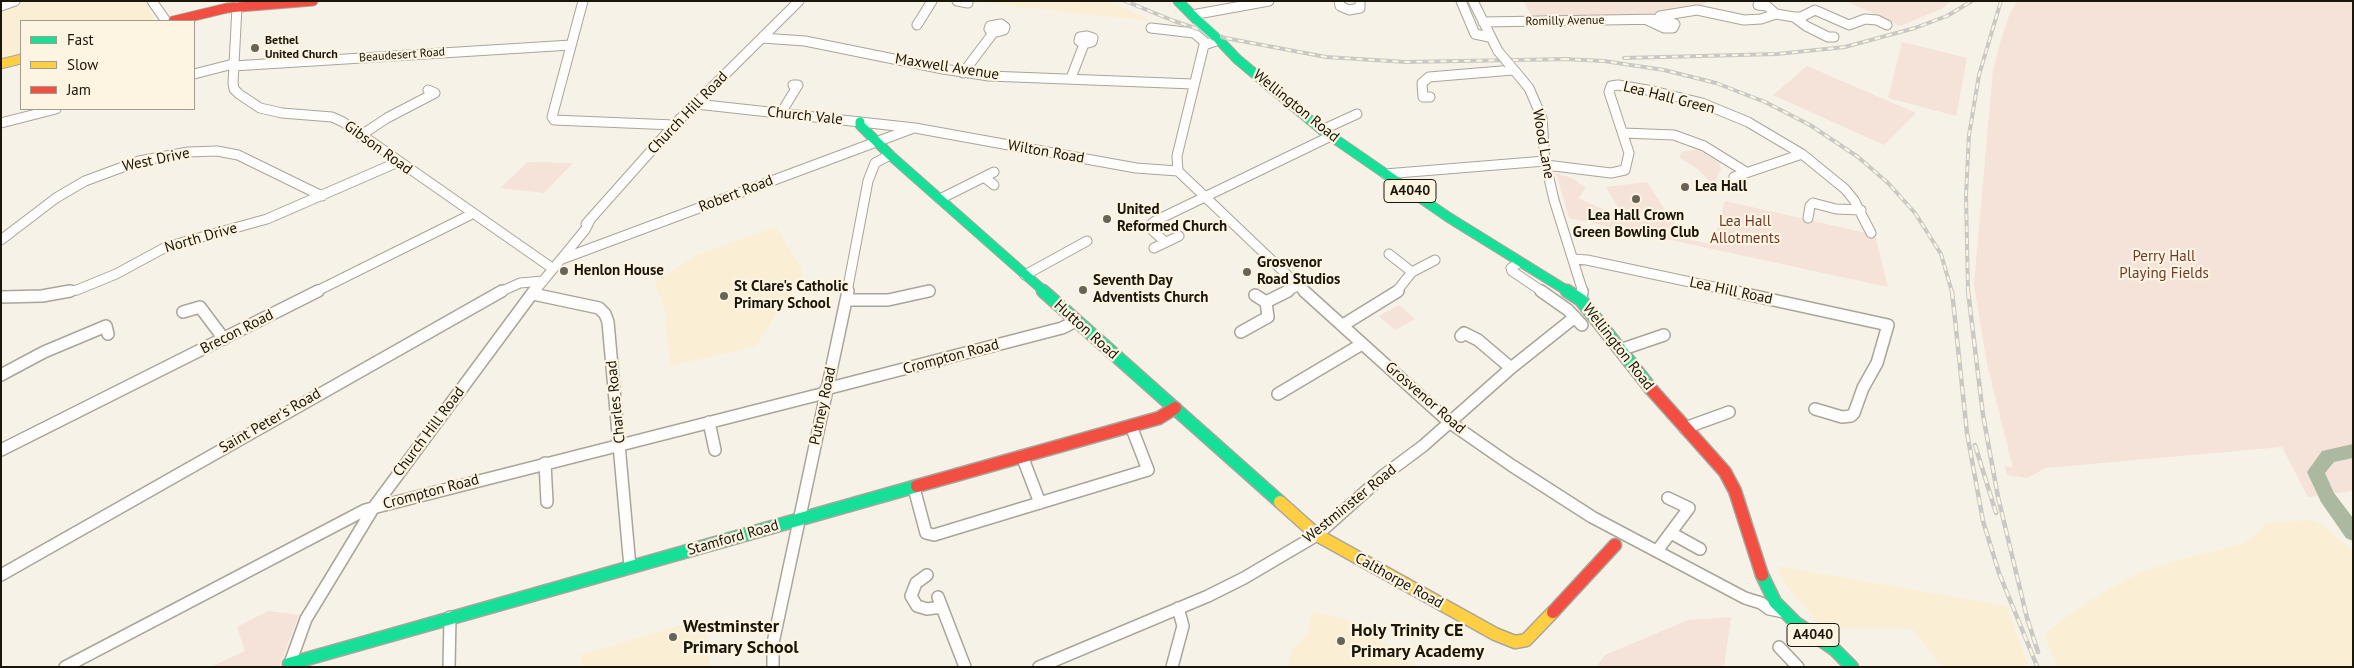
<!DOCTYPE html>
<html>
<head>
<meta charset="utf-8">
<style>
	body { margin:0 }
	#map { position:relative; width:2354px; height:668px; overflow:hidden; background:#f7f2e7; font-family:"PT Sans",sans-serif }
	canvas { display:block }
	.frame { position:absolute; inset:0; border:2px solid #1b160b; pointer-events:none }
	.legend { position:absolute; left:20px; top:20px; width:175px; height:90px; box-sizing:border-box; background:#fdf4e1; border:1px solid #a39b8b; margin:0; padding:6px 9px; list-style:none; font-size:15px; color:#1b160b }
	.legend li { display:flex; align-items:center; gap:10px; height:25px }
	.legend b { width:25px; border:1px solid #a39b8b }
</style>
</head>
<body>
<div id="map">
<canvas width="2354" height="668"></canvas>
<div class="frame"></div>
<ul class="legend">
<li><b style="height:6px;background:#16e098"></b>Fast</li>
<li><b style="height:6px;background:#ffcf43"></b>Slow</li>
<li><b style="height:6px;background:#f24e42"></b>Jam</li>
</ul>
</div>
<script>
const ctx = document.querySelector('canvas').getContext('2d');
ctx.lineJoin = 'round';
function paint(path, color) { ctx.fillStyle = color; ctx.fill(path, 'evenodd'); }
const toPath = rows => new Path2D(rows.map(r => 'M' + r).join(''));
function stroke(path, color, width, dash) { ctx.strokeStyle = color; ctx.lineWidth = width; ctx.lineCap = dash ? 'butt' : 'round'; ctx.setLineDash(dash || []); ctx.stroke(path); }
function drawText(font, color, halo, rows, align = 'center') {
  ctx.font = font + ' "PT Sans",sans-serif'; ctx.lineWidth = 4.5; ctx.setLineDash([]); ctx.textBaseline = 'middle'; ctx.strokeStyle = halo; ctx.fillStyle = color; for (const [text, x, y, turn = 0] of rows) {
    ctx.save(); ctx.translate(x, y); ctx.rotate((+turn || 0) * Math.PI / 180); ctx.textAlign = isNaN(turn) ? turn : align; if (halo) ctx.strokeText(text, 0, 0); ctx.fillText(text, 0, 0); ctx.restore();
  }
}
const built = toPath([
	[27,1,149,1,148,6,156,21,21,21,21,57,1,61,1,9],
	[971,1,1108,1,1152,21,974,2],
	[776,227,802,269,801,276,756,346,670,366,665,309,654,283,696,255],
	[2311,520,2322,525,2353,551,2353,667,2058,667,2044,635,2074,611,2109,589,2141,572,2171,562,2245,543,2267,523],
	[1777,566,2006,606,2029,667,1941,667,1913,629,1822,628,1784,583],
	[1312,612,1334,616,1360,626,1417,667,1287,667,1293,648,1307,634],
	[702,619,710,667,582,667,580,655]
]);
const green = toPath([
	[1524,1,1709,1,1697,8,1658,13,1648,17,1532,18],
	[1846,1,1951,1,1941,9,1900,26],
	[2017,1,2353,1,2353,491,2308,497,2282,447,2045,468,2028,478,2007,475,2005,466,2013,468,1987,364,1974,284,1993,70,2001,40,2010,13],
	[1902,42,1967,58,1956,116,1888,98],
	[1807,66,1916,113,1884,145,1773,95],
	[1697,149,1719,162,1721,169,1716,180,1712,184,1699,170,1680,158,1681,152],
	[528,162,573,163,544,193,500,188],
	[1556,173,1574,179,1586,188,1578,198,1620,217,1644,221,1644,215,1646,213,1623,216,1606,187,1647,182,1666,211,1672,214,1678,237,1715,245,1717,228,1725,201,1875,235,1888,287,1569,218],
	[1399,305,1415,319,1395,330,1379,316],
	[268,611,299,615,279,667,210,667,245,651,237,627],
	[1731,617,1724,667,1596,667,1605,655,1688,620]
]);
const river = toPath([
	[2353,444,2353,458,2334,462,2325,473,2334,493,2353,518,2353,541,2346,538,2321,502,2307,472,2322,451,2353,444]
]);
const streetFar1 = toPath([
	[152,1,166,21],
	[583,1,552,117,554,120,674,125],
	[957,1,968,3],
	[1339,1,1340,6,1349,10,1360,8,1360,1],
	[1461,1,1475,34,1489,37],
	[1473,1,1498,51],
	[1758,5,1767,6,1776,14],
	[1,6,15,1],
	[237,7,233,83,234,89,239,94,260,108,282,113,332,117,343,122,552,268],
	[1192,15,1269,1],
	[1660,16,1697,10,1744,20,1761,19,1776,14,1794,17,1806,26,1828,37,1834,37],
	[1794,17,1801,17,1815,10,1849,25,1865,19,1877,20,1887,25],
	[1483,22,1662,19,1675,24,1673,28,1664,28,1647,20],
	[1001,24,1005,27,1004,30,993,33,989,29,990,26,1001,24],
	[917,25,932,1],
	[1151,28,1194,33,1207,44],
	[1087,36,1093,38,1092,42,1084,44,1079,41,1080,37,1087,36],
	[762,38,805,41,943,69,989,76,1193,84],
	[1219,40,1204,45,1177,156,1178,171,1305,292],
	[1509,64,1529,88,1542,118,1545,161,1554,200,1583,292],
	[233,66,571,45],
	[963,73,993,33],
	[194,74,233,64],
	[1071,78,1084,44],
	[1430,97,1423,97,1422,83,1429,77,1513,70],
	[696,104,915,128,1136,168,1178,171],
	[781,113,798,85,793,85],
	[1,123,56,109],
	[1322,130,1357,114],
	[1623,133,1674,135,1704,146,1746,172],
	[360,136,387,118,435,93,428,90],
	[1546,165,1611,173,1625,170,1629,153,1609,92,1611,86,1618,85,1653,91,1702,103,1748,122,1802,154,1845,189,1854,200,1871,233],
	[1385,174,1545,161],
	[984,177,994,185],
	[1734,177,1802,154],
	[940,199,994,172],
	[1808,218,1810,206,1813,203,1836,209,1861,210],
	[586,224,674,125,799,1],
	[1,240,56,198,85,181,139,161,188,152,217,151,238,155,322,196],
	[1165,242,1150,228,1150,225,1155,221,1331,136],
	[1154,248,1179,236],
	[1389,254,1412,272],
	[562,259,911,129],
	[1573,259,1587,260,1737,292],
	[1517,264,1511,268,1512,271,1543,292],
	[1025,275,1087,241],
	[63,292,77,290,116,274,166,247,267,219,398,162],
	[315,292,472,214],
	[500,292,520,283,543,281],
	[534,292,585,230,590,220],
	[847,292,868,181,875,163,890,155],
	[923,292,930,291],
	[1285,292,1298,286],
	[1396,292,1412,272,1435,260]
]);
const street = toPath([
	[1304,291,1449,422,1511,465,1592,517,1745,598,1761,603,1769,609,1784,612],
	[1541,291,1568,310,1582,325],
	[1732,291,1888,325,1877,363,1863,388,1854,413,1851,416,1842,417,1815,409],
	[533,294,599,308,605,314,608,322,630,567],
	[1,297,42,296,70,291],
	[846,300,888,300,929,291],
	[1581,300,1582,291],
	[1266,302,1288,291],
	[183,312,200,307,224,339],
	[1343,325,1398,291],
	[1241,332,1268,317,1266,302,1255,295],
	[1461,336,1464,333,1478,340,1511,368],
	[1620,350,1664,335],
	[1,375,44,352,106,326,108,334],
	[826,389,1062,328,1076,321],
	[1278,394,1362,344],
	[709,422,715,450],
	[1685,428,1729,412],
	[1,450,318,291],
	[1022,456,1040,503],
	[545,463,547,502],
	[914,488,926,533,934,535,1148,470,1131,426],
	[1671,533,1700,549],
	[1657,551,1689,508,1668,498],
	[1,575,502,291],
	[927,575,916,583,911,596,917,606,927,609,941,607],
	[938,597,965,667],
	[1779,647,1798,667],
	[289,666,306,619,374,507,534,291],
	[65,667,365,510,825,393],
	[449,667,450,617],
	[773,667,773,643,848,291],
	[1039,667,1208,596,1244,578,1317,535,1384,475,1423,446,1511,368,1575,317],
	[1172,667,1183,626,1178,608]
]);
const fastFar1 = toPath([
	[1178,1,1197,20],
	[1219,40,1237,59,1322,130,1448,217,1569,292],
	[860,122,860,125,890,155,1045,292]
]);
const fast = toPath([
	[1043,291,1280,502],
	[1567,291,1581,300,1651,389],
	[1762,575,1775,602,1796,623,1834,649,1852,667],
	[289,664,917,486]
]);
const slowFar1 = toPath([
	[1,64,21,59]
]);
const slow = toPath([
	[1280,502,1317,535,1495,634,1515,642,1526,640,1553,612]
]);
const jamFar1 = toPath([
	[173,21,227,8,313,1]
]);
const jam = toPath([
	[1651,389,1725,472,1735,491,1762,575],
	[917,486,1159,418,1175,408],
	[1553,612,1615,545]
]);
const railFar1 = toPath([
	[1125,1,1174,21,1225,38,1326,57,1406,62,1569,59],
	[1624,58,1777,54,1845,47,1915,28,1947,16,1972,1],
	[1563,59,1604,61,1664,70,1716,83,1765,102,1810,125,1858,157,1888,183,1915,213,1941,254,1952,292],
	[1968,292,1966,195,1969,135,1979,75,2001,1]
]);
const rail = toPath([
	[1952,291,1967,433,1983,521,1999,573,2037,666],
	[1968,291,1983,415,1998,497,2027,618,2038,652],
	[1975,445,1996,513]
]);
const streetBridge = toPath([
	[1498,51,1509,64]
]);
const fastBridge = toPath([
	[1197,20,1216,37]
]);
const markers = [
	[255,48,5,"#686358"],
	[1685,187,5,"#686358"],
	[1636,199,5,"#686358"],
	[1107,219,5,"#686358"],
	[564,271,5,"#686358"],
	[1247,272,5,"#686358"],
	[1083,290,5,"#686358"],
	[724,296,5,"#686358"],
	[673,637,5,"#686358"],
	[1341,641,5,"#686358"]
];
const farStreetnames = [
	["Romilly Avenue",1565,21,-1],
	["Beaudesert Road",402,55,-4]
];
const farPoinames = [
	["Bethel",265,41],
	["United Church",265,55]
];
const shields = [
	[1410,191,52],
	[1813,635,52]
];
const shieldNames = [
	["A4040",1410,191],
	["A4040",1813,635]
];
const streetNames = [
	["Maxwell Avenue",947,67,9],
	["Lea Hall Green",1669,98,14],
	["Wellington Road",1296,106,39],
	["Church Hill Road",688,113,-46],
	["Church Vale",805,116,6],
	["Wood Lane",1543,144,80],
	["Gibson Road",378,148,36],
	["Wilton Road",1046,152,10],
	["West Drive",156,160,-12],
	["Robert Road",736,194,-21],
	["North Drive",201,238,-16],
	["Lea Hill Road",1731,291,12],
	["Hutton Road",1086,330,42],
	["Brecon Road",237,332,-27],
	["Wellington Road",1618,347,52],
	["Crompton Road",951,357,-15],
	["Grosvenor Road",1425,398,41],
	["Charles Road",616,402,-96],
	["Putney Road",823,406,-78],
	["Saint Peter's Road",270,421,-30],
	["Church Hill Road",429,432,-53],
	["Crompton Road",431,492,-15],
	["Westminster Road",1350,504,-39],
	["Stamford Road",733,538,-16],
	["Calthorpe Road",1399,581,29]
];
const poiNames = [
	["Lea Hall",1695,187],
	["United",1117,210],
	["Reformed Church",1117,227],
	["Lea Hall Crown",1636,216,"center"],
	["Green Bowling Club",1636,233,"center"],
	["Grosvenor",1257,263],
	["Road Studios",1257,280],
	["Henlon House",574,271],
	["Seventh Day",1093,281],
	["Adventists Church",1093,298],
	["St Clare's Catholic",734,287],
	["Primary School",734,304]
];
const parkNames = [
	["Lea Hall",1745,222],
	["Allotments",1745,239],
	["Perry Hall",2164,257],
	["Playing Fields",2164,274]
];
const nearPoinames = [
	["Westminster",683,627],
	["Primary School",683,648],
	["Holy Trinity CE",1351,631],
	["Primary Academy",1351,652]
];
paint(built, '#faefd4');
paint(green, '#f5e2d8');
paint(river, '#abb9a0');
stroke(streetFar1, '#a9a59b', 11);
stroke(street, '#a9a59b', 14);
stroke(fastFar1, '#a9a59b', 11);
stroke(fast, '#a9a59b', 15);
stroke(slowFar1, '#a9a59b', 11);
stroke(slow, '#a9a59b', 15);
stroke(jamFar1, '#a9a59b', 11);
stroke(jam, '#a9a59b', 15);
stroke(streetFar1, '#fefdfb', 9);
stroke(street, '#fefdfb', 11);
stroke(fastFar1, '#16e098', 9);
stroke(fast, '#16e098', 12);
stroke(slowFar1, '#ffcf43', 9);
stroke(slow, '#ffcf43', 12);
stroke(jamFar1, '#f24e42', 9);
stroke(jam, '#f24e42', 12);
stroke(railFar1, '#c9c8c5', 4);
stroke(rail, '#c9c8c5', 4.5);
stroke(railFar1, '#fdf4e1', 2, [6]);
stroke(rail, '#fdf4e1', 2.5, [8]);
stroke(streetBridge, '#a9a59b', 11, []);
stroke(fastBridge, '#d3d0ca', 11, []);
stroke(streetBridge, '#fefdfb', 9);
stroke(fastBridge, '#16e098', 9);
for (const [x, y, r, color] of markers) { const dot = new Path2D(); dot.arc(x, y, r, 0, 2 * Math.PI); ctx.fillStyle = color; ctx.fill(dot); stroke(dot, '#fdf4e1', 2); }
drawText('12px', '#1b160b', '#fdf4e1', farStreetnames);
drawText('bold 12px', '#1b160b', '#fdf4e1', farPoinames, 'left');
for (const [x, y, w] of shields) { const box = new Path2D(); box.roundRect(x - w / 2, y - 11.5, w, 23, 4); ctx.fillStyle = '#fdf4e1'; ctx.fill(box); stroke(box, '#1b160b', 1); }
drawText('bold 14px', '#1b160b', null, shieldNames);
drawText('15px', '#1b160b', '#fdf4e1', streetNames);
drawText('bold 15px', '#1b160b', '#fdf4e1', poiNames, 'left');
drawText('15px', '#6e392a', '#fdf4e1', parkNames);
drawText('bold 18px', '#1b160b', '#fdf4e1', nearPoinames, 'left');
</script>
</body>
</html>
